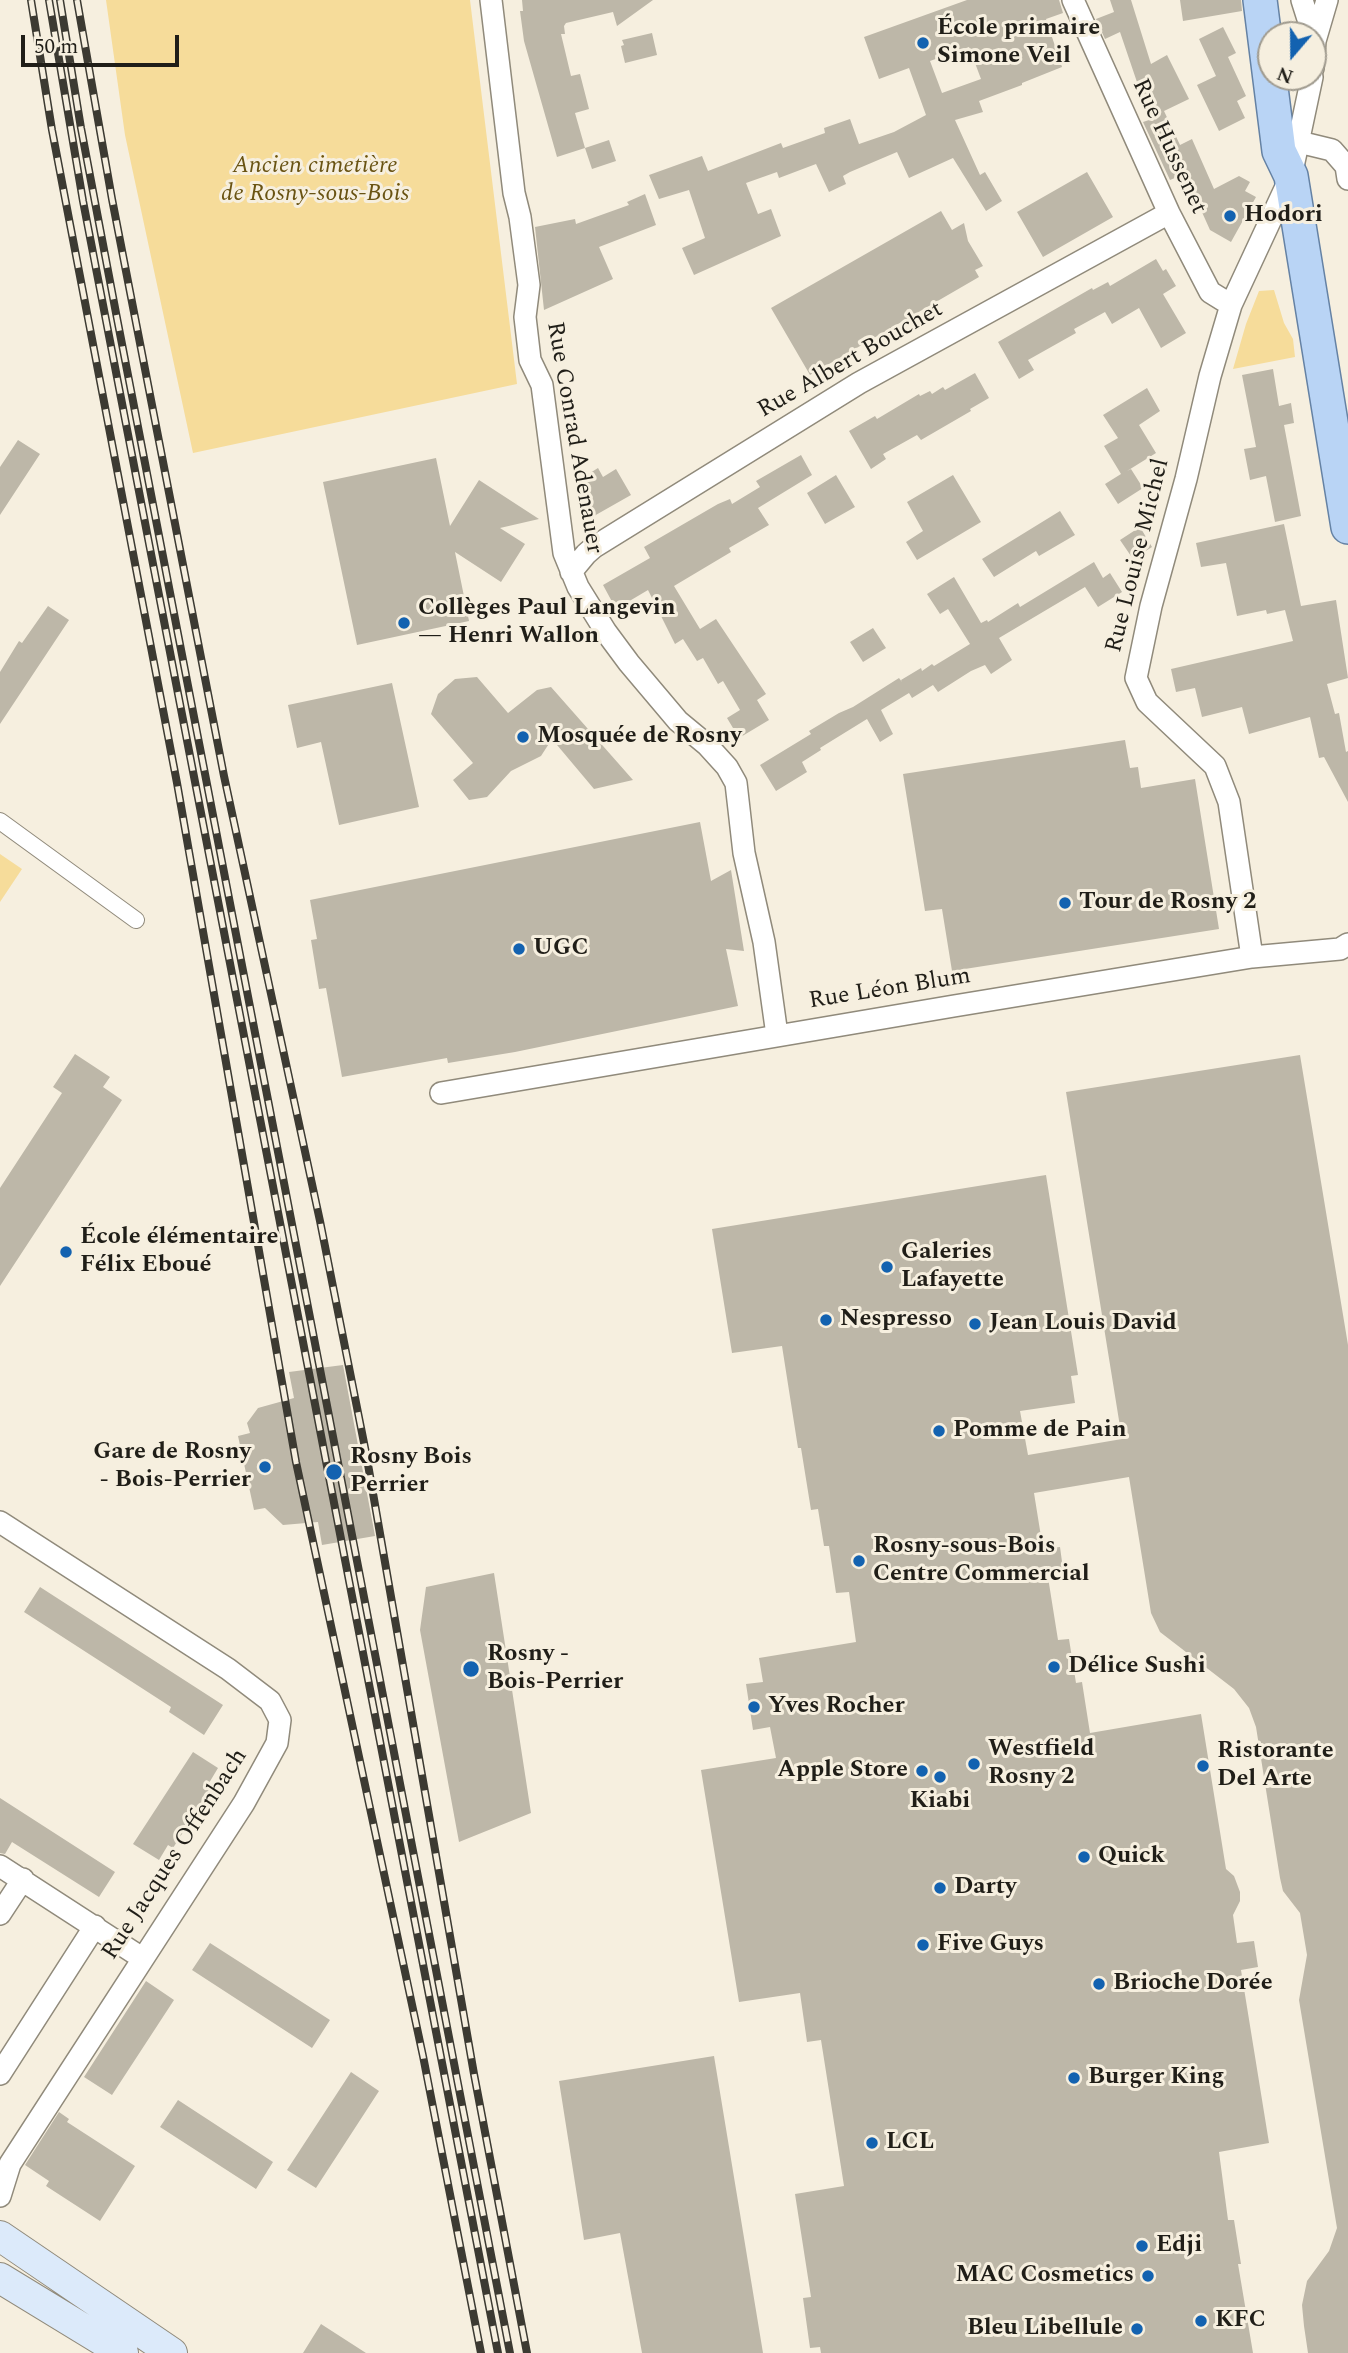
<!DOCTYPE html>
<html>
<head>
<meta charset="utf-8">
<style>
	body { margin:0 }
	#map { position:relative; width:1348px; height:2353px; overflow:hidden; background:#f6efdf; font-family:Spectral,serif }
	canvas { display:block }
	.north { position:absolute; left:1257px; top:21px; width:70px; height:70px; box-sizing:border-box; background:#f6efdf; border:2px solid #a09b8f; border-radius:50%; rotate:200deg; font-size:19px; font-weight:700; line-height:28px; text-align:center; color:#201e18 }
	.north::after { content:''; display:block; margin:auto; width:24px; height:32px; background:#1362b0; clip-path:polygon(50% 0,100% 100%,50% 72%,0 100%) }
	.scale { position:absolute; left:21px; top:35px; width:158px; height:32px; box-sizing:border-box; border:4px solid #201e18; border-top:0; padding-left:9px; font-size:21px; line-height:24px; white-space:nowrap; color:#201e18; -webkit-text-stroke:5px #f6efdf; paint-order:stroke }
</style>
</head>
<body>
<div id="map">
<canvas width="1348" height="2353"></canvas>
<div class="north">N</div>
<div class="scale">50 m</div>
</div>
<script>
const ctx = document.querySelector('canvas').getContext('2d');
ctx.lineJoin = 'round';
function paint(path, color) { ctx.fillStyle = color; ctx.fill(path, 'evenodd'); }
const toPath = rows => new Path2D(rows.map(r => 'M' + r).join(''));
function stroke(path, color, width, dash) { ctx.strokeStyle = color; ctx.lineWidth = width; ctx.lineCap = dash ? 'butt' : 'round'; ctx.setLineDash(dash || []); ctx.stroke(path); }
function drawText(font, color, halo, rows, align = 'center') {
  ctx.font = font + ' Spectral,serif'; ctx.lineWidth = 6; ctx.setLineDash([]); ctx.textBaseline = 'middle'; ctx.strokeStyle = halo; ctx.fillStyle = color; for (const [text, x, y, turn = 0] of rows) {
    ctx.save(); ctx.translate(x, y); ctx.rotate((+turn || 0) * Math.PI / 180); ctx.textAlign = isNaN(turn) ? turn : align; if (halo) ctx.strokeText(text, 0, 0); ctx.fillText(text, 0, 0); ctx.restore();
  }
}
const green = toPath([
	[106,0,470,0,517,384,193,453,125,135],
	[1274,290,1284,323,1293,339,1295,357,1233,369,1246,324,1259,291],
	[0,854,22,869,0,902]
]);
const building = toPath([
	[522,0,653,0,617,26,613,12,566,23,564,26,565,34,561,34,571,76,580,74,589,109,575,113,585,148,557,157,524,41,520,11,523,11],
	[967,0,1059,0,1063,13,1046,19,1062,67,1022,83,1022,85,979,101,983,112,955,120,980,175,985,172,1002,201,986,211,953,158,909,178,897,152,850,172,843,176,846,184,829,192,816,164,779,178,777,172,746,183,758,214,771,209,781,236,694,275,682,248,705,238,689,190,659,199,649,175,702,156,708,171,781,143,783,148,825,133,824,128,850,119,859,144,894,132,926,115,909,68,879,79,864,37],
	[969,47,981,79,942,93,930,61],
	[1110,0,1131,0,1151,64,1167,55,1189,99,1164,111,1180,145,1192,139,1214,189,1239,176,1250,182,1245,191,1256,197,1231,242,1210,230,1188,181,1186,182,1182,175,1170,180,1143,122,1149,120,1136,89,1139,88,1120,32,1105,39,1096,19,1114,12],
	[1180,0,1241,0,1242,11,1183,21],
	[1223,27,1236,53,1228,57,1246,96,1237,101,1245,118,1219,131,1197,85,1216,76,1199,39],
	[652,33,657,55,625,63,621,46,624,45,622,40],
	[609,140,616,161,592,169,585,148],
	[1087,172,1113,217,1043,257,1017,212],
	[645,194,656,225,599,247,613,279,544,310,535,227,575,219,576,224,629,205,627,202],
	[941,211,952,230,964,223,968,241,983,266,975,270,979,277,810,375,771,308],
	[1156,259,1163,271,1166,269,1176,286,1163,294,1186,333,1161,348,1139,308,1112,324,1105,312,1074,329,1076,333,1028,360,1034,370,1019,379,998,342,1092,288,1093,290,1108,282,1110,286],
	[1273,369,1279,406,1291,403,1294,423,1284,425,1301,516,1275,522,1266,476,1250,480,1244,449,1256,447,1242,375],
	[975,373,989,398,970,409,971,411,921,440,917,435,883,454,886,459,871,469,849,431,875,416,877,419,919,394,920,396,930,391,932,394,943,387,945,390],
	[1147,388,1160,411,1139,425,1156,453,1127,471,1131,469,1143,488,1118,504,1105,484,1121,474,1104,446,1118,438,1103,415],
	[18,440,40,454,0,515,0,467],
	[801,455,812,475,758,508,769,525,729,548,731,552,674,586,700,629,716,619,766,694,757,700,769,720,739,738,727,718,740,710,723,681,718,684,703,658,697,661,683,639,675,644,648,590,616,609,603,585,650,558,644,547,718,504,730,499,732,504,760,487,756,481],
	[436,458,450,526,479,480,539,519,500,528,525,544,501,582,455,552,469,621,357,645,323,482],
	[598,468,603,477,616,469,631,495,594,516,579,490,587,486,582,478],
	[836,475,855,507,825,524,807,493],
	[953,475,981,522,917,560,906,542,923,531,907,502],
	[1060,511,1075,535,1039,556,1036,551,994,577,982,559],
	[1284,524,1301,606,1336,600,1348,678,1327,684,1335,714,1339,713,1346,752,1348,751,1348,802,1324,757,1319,758,1310,717,1249,734,1242,707,1202,717,1195,688,1176,692,1171,669,1293,641,1285,610,1267,614,1266,610,1237,616,1226,563,1201,567,1196,543],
	[1140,527,1152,547,1133,559,1120,540],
	[1094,562,1103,578,1110,573,1122,592,1098,607,1085,587,999,638,1012,660,991,674,985,665,971,671,938,692,933,685,912,698,909,693,881,710,893,734,880,742,867,719,820,748,821,750,802,762,807,772,776,791,760,765,811,734,809,731,839,713,853,707,899,678,902,682,901,680,921,668,922,671,932,664,934,666,970,644,948,609,940,614,927,594,954,577,981,623,987,620,988,622,1018,603,1020,607],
	[48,606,69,620,0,724,0,672,19,641,22,643],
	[873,628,886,648,863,662,850,642],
	[477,677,508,713,537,690,551,687,633,780,594,789,552,739,541,756,511,771,487,797,469,800,453,780,473,763,431,714,438,694,455,679],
	[392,683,419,807,339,825,321,742,297,748,288,705],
	[1125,740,1130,768,1138,767,1141,788,1195,779,1219,929,952,971,942,909,925,911,903,774],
	[700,822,711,881,731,870,744,951,726,949,738,1006,515,1052,448,1063,447,1058,342,1077,326,988,319,989,311,940,317,939,310,900],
	[75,1054,110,1077,103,1087,122,1100,0,1286,0,1188,62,1093,53,1087],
	[1300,1055,1348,1345,1348,2353,1308,2353,1304,2326,1302,2305,1307,2281,1329,2251,1337,2228,1299,2000,1307,1955,1300,1913,1283,1891,1280,1878,1256,1727,1249,1708,1234,1689,1160,1632,1151,1613,1129,1477,1034,1493,1043,1549,1060,1547,1063,1569,1047,1571,1058,1640,1069,1639,1076,1683,1082,1682,1090,1733,1201,1714,1226,1869,1234,1876,1240,1892,1240,1901,1233,1915,1237,1943,1254,1941,1258,1967,1241,1970,1269,2143,1219,2152,1228,2220,1234,2220,1241,2264,1238,2264,1253,2353,821,2353,820,2347,810,2348,803,2298,811,2297,795,2194,844,2186,821,2040,807,2042,800,1993,739,2002,701,1770,776,1758,770,1727,753,1730,746,1684,763,1682,759,1658,856,1642,849,1592,836,1593,829,1546,824,1546,818,1509,811,1510,801,1448,798,1448,782,1346,732,1353,712,1229,1046,1175,1078,1375,1071,1376,1075,1403,1020,1411,1028,1455,1122,1439,1066,1092],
	[343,1365,375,1536,322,1545,318,1522,283,1525,265,1508,254,1510,238,1436,250,1433,247,1423,258,1408,294,1398,289,1372],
	[494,1573,531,1813,459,1842,420,1630,426,1587],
	[40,1587,223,1705,204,1735,169,1712,171,1707,24,1612],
	[193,1752,218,1768,209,1783,213,1785,173,1848,168,1845,159,1860,133,1844],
	[0,1798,115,1872,99,1897,12,1842,5,1854,0,1853],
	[210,1943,330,2020,312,2048,192,1970],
	[146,1981,174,2000,112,2095,84,2077],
	[714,2056,763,2353,642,2353,620,2233,584,2240,559,2081],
	[351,2072,379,2091,316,2188,287,2170],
	[178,2100,273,2162,256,2189,160,2127],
	[59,2112,69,2119,67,2122,135,2166,100,2221,46,2186,49,2181,25,2165],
	[321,2324,366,2353,303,2353]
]);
const pedestrian = toPath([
	[0,821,136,920]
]);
const minor = toPath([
	[491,0,514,193,520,217,529,285,525,317,530,360,542,385,564,553,578,587,606,632,629,663,678,721,707,745,727,767,736,783,744,853,764,942,777,1035],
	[1073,0,1169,213,1210,292,1231,305],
	[1302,0,1315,41],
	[1313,68,1315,41,1327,0],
	[1299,142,1332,150,1346,166,1348,179],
	[571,572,586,554,594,547,859,383,1169,213],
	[1252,957,1229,802,1215,766,1147,702,1136,678,1151,606,1186,479,1210,376,1231,305,1291,176,1312,77],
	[441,1093,954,1006,1252,957,1340,949,1348,944],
	[0,1522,228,1669,270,1701,280,1720,277,1743,244,1803,10,2164,0,2196],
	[0,1866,142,1958],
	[0,1914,23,1879],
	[0,2074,95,1926]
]);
const secondary = toPath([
	[0,2236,172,2353],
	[0,2278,123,2353]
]);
const primary = toPath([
	[1260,0,1279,151,1291,176,1348,527]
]);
const rail = toPath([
	[31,0,52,130,177,783,296,1462,423,2056,481,2353],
	[49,0,83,201,498,2353],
	[60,0,81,128,116,313,510,2353],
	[77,0,112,199,224,776,320,1221,366,1453,474,2074,527,2353]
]);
const markers = [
	[923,43,7,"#1362b0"],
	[1230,216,7,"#1362b0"],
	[404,623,7,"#1362b0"],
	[523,737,7,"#1362b0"],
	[1065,903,7,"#1362b0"],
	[519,949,7,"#1362b0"],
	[66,1252,7,"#1362b0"],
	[887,1267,7,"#1362b0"],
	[826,1320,7,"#1362b0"],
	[975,1324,7,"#1362b0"],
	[939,1431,7,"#1362b0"],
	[265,1467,7,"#1362b0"],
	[334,1472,9,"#1362b0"],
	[859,1561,7,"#1362b0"],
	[1054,1667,7,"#1362b0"],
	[471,1669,9,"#1362b0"],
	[754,1707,7,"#1362b0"],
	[974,1764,7,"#1362b0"],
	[1203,1766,7,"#1362b0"],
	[922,1771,7,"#1362b0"],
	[940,1777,7,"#1362b0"],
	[1084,1857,7,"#1362b0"],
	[940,1888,7,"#1362b0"],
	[923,1945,7,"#1362b0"],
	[1099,1984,7,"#1362b0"],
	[1074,2078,7,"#1362b0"],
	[872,2143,7,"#1362b0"],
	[1142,2246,7,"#1362b0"],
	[1148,2276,7,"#1362b0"],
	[1201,2321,7,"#1362b0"],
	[1137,2329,7,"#1362b0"]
];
const poiNames = [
	["École primaire",937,29],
	["Simone Veil",937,57],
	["Hodori",1244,216],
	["Collèges Paul Langevin",418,609],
	["— Henri Wallon",418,637],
	["Mosquée de Rosny",537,737],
	["Tour de Rosny 2",1079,903],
	["UGC",533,949],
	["École élémentaire",80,1238],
	["Félix Eboué",80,1266],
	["Galeries",901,1253],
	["Lafayette",901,1281],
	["Nespresso",840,1320],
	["Jean Louis David",989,1324],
	["Pomme de Pain",953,1431],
	["Gare de Rosny",251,1453,"right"],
	["- Bois-Perrier",251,1481,"right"],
	["Rosny Bois",350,1458],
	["Perrier",350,1486],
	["Rosny-sous-Bois",873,1547],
	["Centre Commercial",873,1575],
	["Rosny -",487,1655],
	["Bois-Perrier",487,1683],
	["Délice Sushi",1068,1667],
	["Yves Rocher",768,1707],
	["Westfield",988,1750],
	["Rosny 2",988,1778],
	["Ristorante",1217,1752],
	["Del Arte",1217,1780],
	["Apple Store",908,1771,"right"],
	["Kiabi",940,1802,"center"],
	["Quick",1098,1857],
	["Darty",954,1888],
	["Five Guys",937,1945],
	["Brioche Dorée",1113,1984],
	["Burger King",1088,2078],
	["LCL",886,2143],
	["Edji",1156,2246],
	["MAC Cosmetics",1134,2276,"right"],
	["KFC",1215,2321],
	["Bleu Libellule",1123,2329,"right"]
];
const streetNames = [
	["Rue Hussenet",1168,147,65],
	["Rue Albert Bouchet",851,361,-30],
	["Rue Conrad Adenauer",573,438,80],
	["Rue Louise Michel",1139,556,-76],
	["Rue Léon Blum",890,990,-9],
	["Rue Jacques Offenbach",176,1855,-57]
];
const parkNames = [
	["Ancien cimetière",315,167],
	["de Rosny-sous-Bois",315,195]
];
paint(green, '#f6dc9a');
paint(building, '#bdb7a8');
stroke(pedestrian, '#908a7b', 18);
stroke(minor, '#908a7b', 24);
stroke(secondary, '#908a7b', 32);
stroke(primary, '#6582a4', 36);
stroke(pedestrian, '#fff', 16);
stroke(minor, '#fff', 21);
stroke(secondary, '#dceafa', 30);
stroke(primary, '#b9d4f5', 33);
stroke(rail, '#3c3a32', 8);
stroke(rail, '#f6efdf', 5, [16]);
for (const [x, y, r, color] of markers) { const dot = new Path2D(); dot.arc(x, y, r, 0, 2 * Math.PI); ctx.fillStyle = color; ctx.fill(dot); stroke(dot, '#f6efdf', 2.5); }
drawText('bold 24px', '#201e18', '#f6efdf', poiNames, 'left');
drawText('24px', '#201e18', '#f6efdf', streetNames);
drawText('italic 24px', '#695312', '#f6efdf', parkNames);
</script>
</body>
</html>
